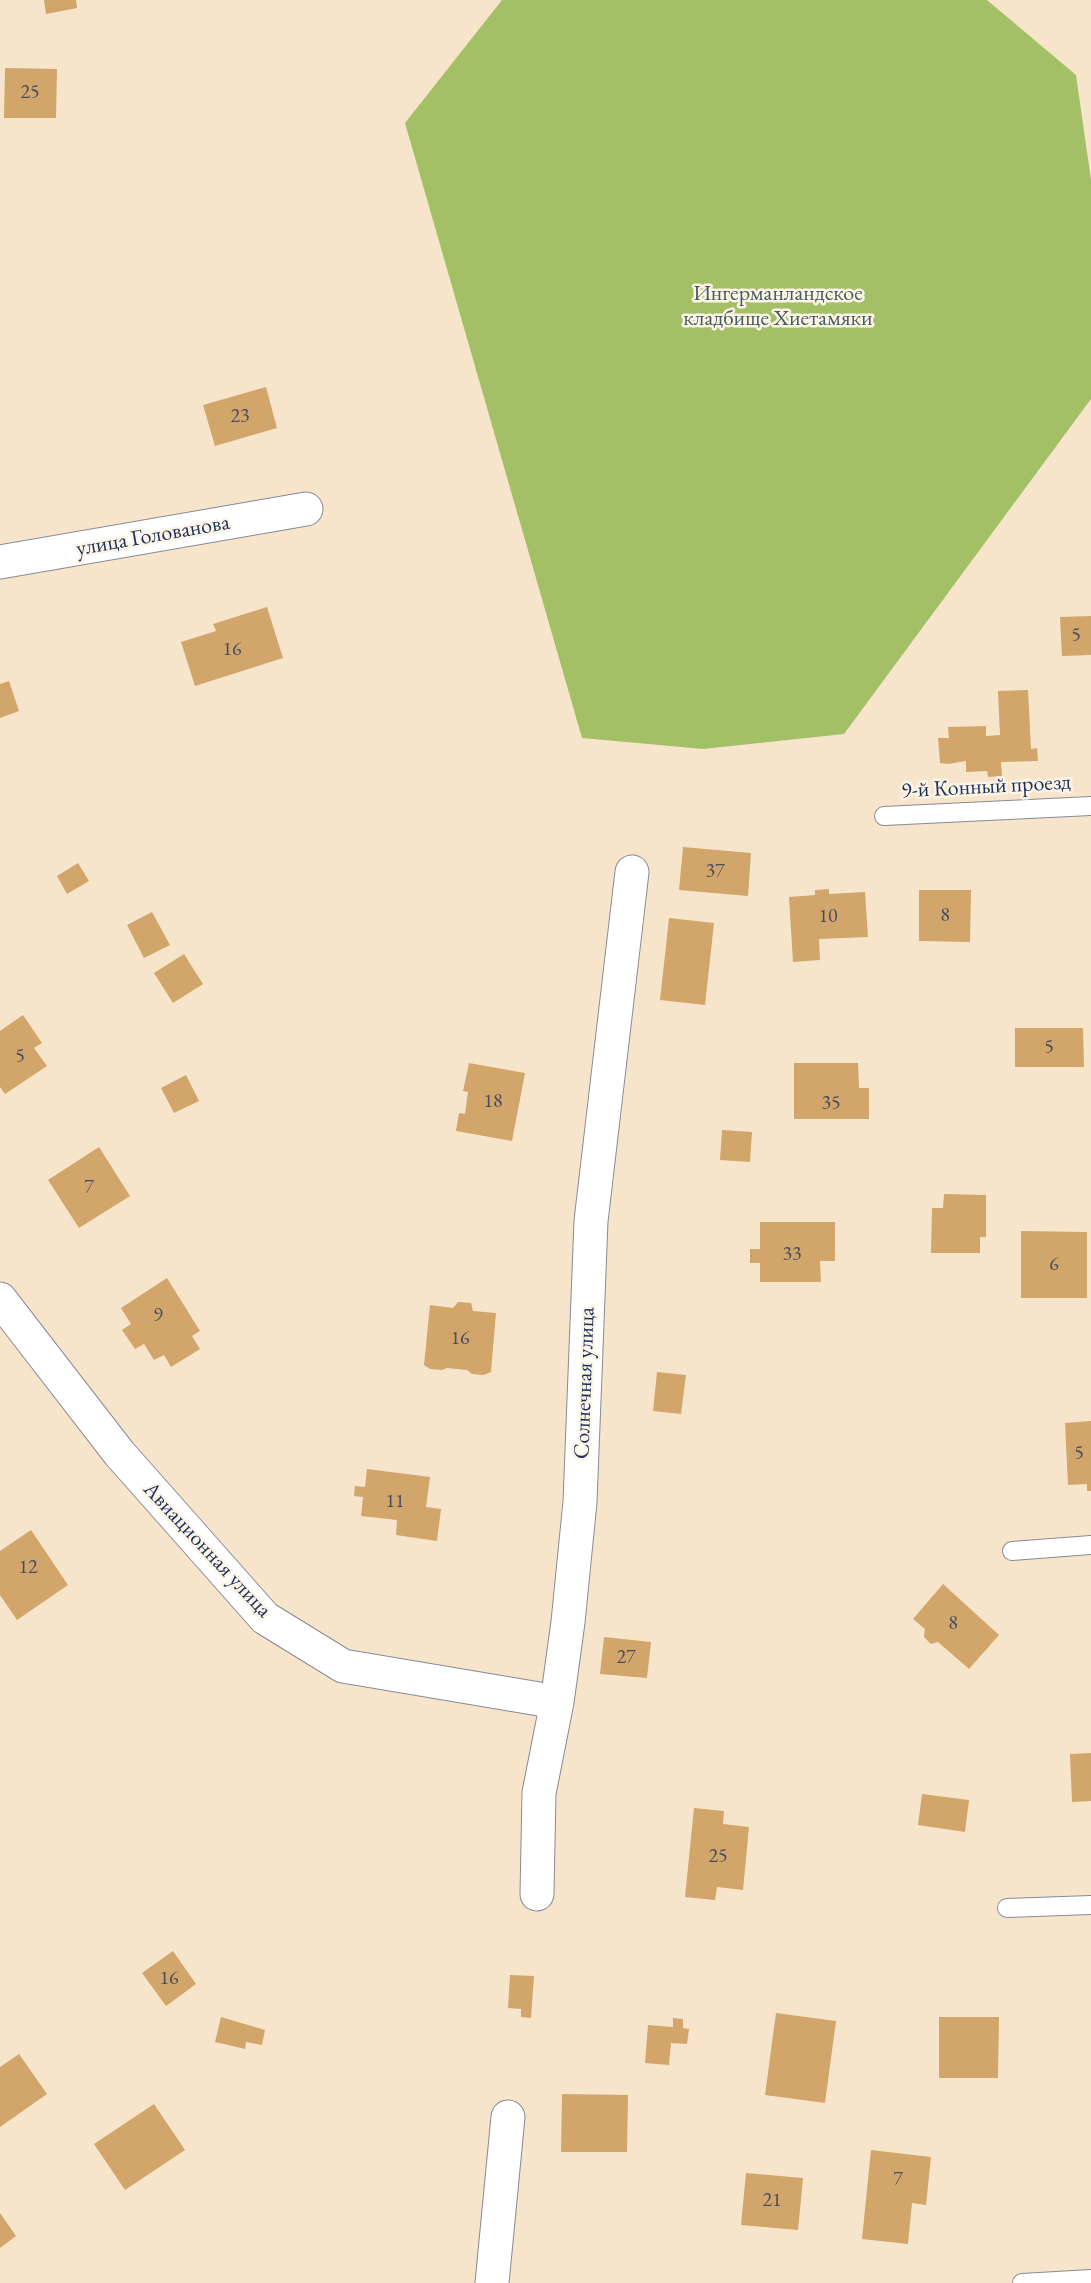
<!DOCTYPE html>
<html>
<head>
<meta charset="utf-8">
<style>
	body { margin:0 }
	canvas { display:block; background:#f7e5cb }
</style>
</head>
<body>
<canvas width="1091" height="2283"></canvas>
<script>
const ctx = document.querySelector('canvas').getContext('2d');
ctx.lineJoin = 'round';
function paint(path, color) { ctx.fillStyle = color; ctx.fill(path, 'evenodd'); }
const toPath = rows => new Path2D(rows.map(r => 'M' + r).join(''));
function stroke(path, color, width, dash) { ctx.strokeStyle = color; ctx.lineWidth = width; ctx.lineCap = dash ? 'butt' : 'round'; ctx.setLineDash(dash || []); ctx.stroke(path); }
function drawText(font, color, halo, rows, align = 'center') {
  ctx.font = font + ' "EB Garamond",serif'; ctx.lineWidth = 5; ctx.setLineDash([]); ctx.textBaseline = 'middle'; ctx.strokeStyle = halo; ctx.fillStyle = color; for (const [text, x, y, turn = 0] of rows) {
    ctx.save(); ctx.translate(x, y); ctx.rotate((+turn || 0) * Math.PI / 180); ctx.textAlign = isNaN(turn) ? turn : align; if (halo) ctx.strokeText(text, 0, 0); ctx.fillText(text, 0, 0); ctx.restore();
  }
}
const green = toPath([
	[502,0,987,0,1076,75,1091,180,1091,399,844,734,703,749,582,738,405,123]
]);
const building = toPath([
	[44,0,76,0,77,8,46,14],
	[5,68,57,69,56,118,4,118],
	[266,387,277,428,215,446,203,405],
	[267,607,283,658,195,686,181,642,216,631,213,624],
	[1091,616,1091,655,1062,656,1060,617],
	[9,681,19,711,0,718,0,684],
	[1028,690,1031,749,1037,748,1038,761,1001,762,1002,776,988,777,987,771,966,772,966,761,948,764,940,763,938,738,949,738,948,727,986,726,986,736,1000,735,998,691],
	[683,847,751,853,748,896,679,890],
	[78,863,89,881,67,894,57,876],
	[829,889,829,894,865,892,868,937,819,939,820,960,793,962,789,897,815,895,815,890],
	[919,890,971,890,970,942,919,941],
	[152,912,170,945,144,958,127,925],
	[669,918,714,923,705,1005,660,1000],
	[184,954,203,984,173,1003,154,973],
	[23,1015,42,1043,34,1048,47,1066,5,1094,0,1087,0,1031],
	[1015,1028,1083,1028,1084,1067,1015,1067],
	[469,1063,525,1073,512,1141,456,1131,459,1113,465,1114,468,1092,463,1091],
	[794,1063,858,1063,859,1088,869,1088,869,1119,794,1119],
	[186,1075,199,1101,174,1113,161,1088],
	[722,1130,752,1132,750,1162,720,1160],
	[99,1147,130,1196,79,1228,48,1180],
	[944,1194,986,1195,986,1237,980,1237,980,1253,931,1253,932,1208,943,1208],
	[760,1222,835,1222,835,1261,820,1261,821,1282,760,1282,760,1263,750,1263,750,1249,760,1249],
	[1021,1231,1087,1232,1087,1298,1021,1298],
	[167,1278,200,1331,192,1336,200,1349,171,1367,164,1355,154,1360,144,1344,135,1349,122,1330,131,1324,121,1308],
	[458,1302,471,1303,473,1311,496,1313,491,1372,483,1375,472,1374,467,1370,447,1368,442,1370,430,1369,424,1365,430,1305,453,1308],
	[657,1372,686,1375,681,1414,653,1411],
	[1091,1421,1091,1491,1087,1491,1087,1484,1068,1485,1065,1423],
	[367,1469,430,1477,426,1507,441,1509,437,1541,396,1535,397,1520,361,1516,363,1497,354,1496,355,1486,365,1487],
	[31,1530,68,1585,17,1620,0,1595,0,1551],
	[943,1584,999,1635,969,1669,938,1642,931,1644,924,1637,925,1629,913,1619],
	[604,1637,651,1642,647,1678,600,1674],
	[1091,1753,1091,1801,1072,1802,1070,1754],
	[922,1794,969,1800,965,1832,918,1825],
	[694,1808,724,1811,723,1824,749,1827,743,1890,717,1887,715,1900,685,1897],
	[173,1951,196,1984,166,2006,142,1973],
	[510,1975,534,1976,531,2018,521,2017,521,2009,508,2008],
	[776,2013,836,2021,825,2103,765,2095],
	[221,2017,265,2030,262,2045,246,2042,245,2049,215,2042],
	[939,2017,999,2017,998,2078,939,2078],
	[673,2018,683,2019,683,2028,689,2029,687,2044,671,2043,669,2065,645,2063,648,2025,673,2027],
	[19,2054,47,2094,0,2127,0,2067],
	[562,2094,628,2095,627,2152,561,2152],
	[154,2104,185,2150,125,2190,94,2144],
	[871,2150,931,2157,926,2205,912,2203,908,2244,862,2239],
	[746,2173,803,2178,798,2230,741,2225],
	[0,2213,16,2236,0,2248]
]);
const service = toPath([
	[884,816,1091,806],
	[1012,1551,1091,1545],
	[1007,1908,1091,1905],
	[1022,2283,1091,2279]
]);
const minor = toPath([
	[0,562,306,509],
	[0,1299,119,1453,265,1618,343,1666,557,1702],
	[537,1894,539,1793,557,1702,568,1622,580,1502,591,1221,632,872],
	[492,2283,508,2117]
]);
const numberNames = [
	["25",30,93],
	["23",240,417],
	["5",1076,636],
	["16",232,650],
	["37",715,872],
	["8",945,916],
	["10",828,917],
	["5",1049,1048],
	["5",20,1057],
	["18",493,1102],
	["35",831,1104],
	["7",89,1188],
	["33",792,1255],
	["6",1054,1265],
	["9",158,1316],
	["16",460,1339],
	["5",1079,1454],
	["11",395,1502],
	["12",28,1568],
	["8",953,1624],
	["27",626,1658],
	["25",718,1857],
	["16",169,1979],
	["7",898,2180],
	["21",772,2201]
];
const parkNames = [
	["Ингерманландское",778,294],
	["кладбище Хиетамяки",778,319]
];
const streetNames = [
	["улица Голованова",153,536,-10],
	["9-й Конный проезд",986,787,-3],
	["Солнечная улица",585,1383,-88],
	["Авиационная улица",207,1550,47]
];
paint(green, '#a3c067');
paint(building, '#d2a56a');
stroke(service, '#898a94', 20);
stroke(minor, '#898a94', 35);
stroke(service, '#fff', 18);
stroke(minor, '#fff', 33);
drawText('20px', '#494c61', null, numberNames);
drawText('22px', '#445a61', '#fcf5e5', parkNames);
drawText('22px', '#1b2f5e', '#fcf5e5', streetNames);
</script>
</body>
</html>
